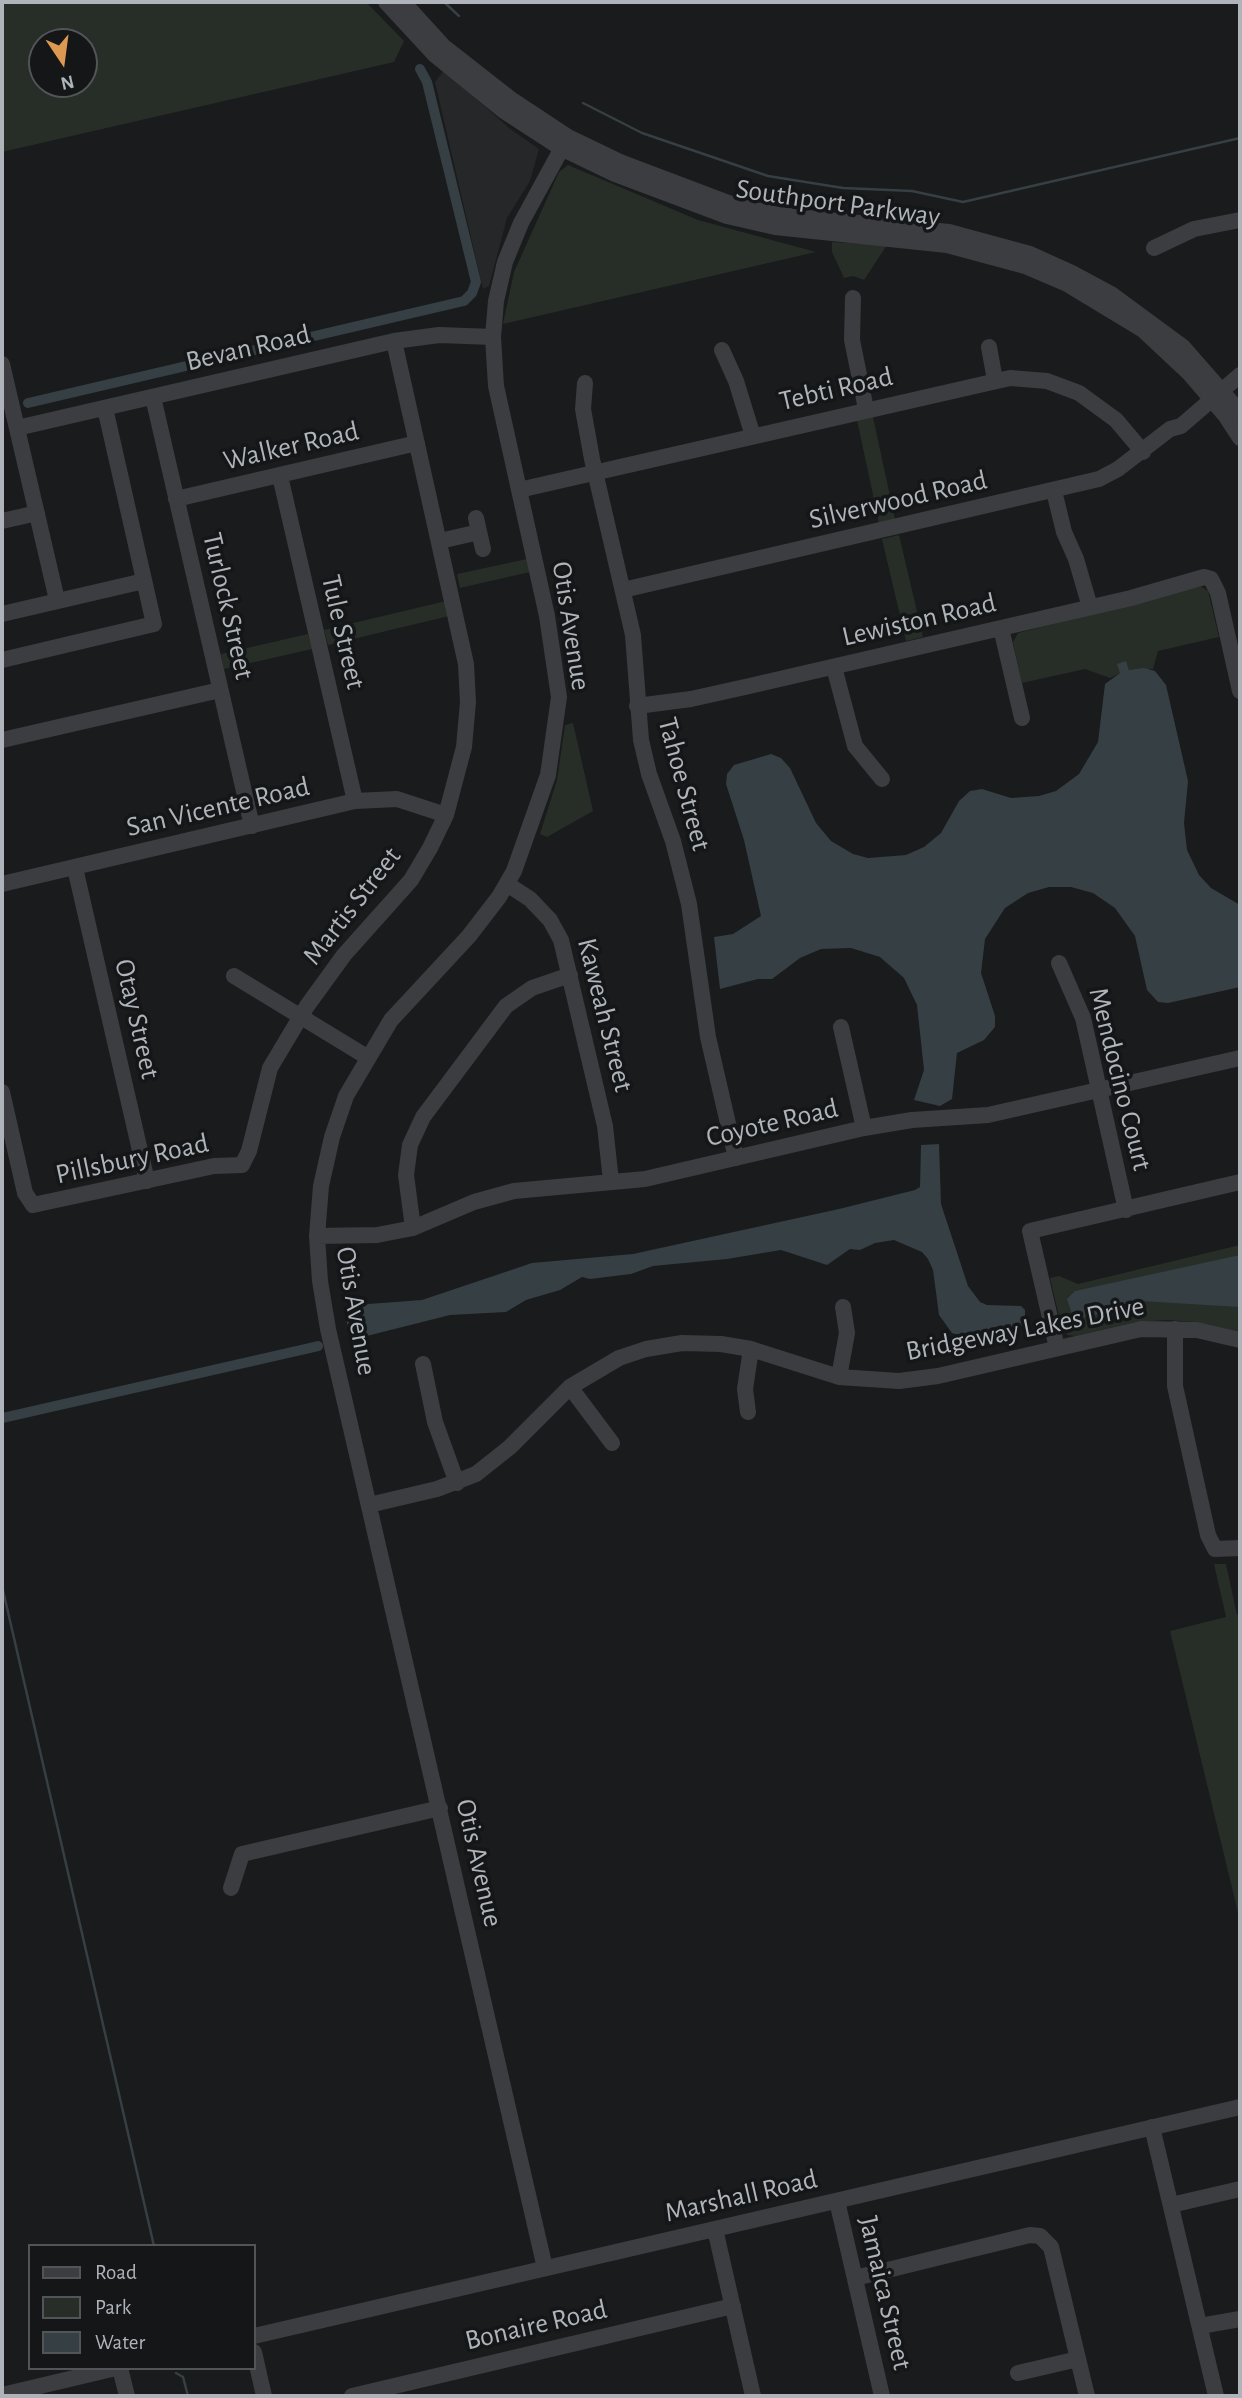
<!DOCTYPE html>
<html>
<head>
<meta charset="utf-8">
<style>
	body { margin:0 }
	#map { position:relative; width:1242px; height:2398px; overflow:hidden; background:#1a1b1c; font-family:"Alegreya Sans",sans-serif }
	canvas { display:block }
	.frame { position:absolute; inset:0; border:4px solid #aeb4ba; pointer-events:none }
	.legend { position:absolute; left:28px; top:2244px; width:228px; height:126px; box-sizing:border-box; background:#151617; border:2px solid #525558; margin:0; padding:9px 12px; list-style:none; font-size:21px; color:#aeb4ba }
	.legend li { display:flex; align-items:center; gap:14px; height:35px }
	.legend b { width:35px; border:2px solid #525558 }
	.north { position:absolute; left:28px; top:28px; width:70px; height:70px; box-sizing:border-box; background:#151617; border:2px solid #525558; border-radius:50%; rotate:167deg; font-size:19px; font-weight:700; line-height:28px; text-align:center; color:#aeb4ba }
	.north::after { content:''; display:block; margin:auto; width:24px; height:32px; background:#dd9851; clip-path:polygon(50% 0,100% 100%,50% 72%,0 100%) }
</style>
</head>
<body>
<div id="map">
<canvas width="1242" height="2398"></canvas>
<div class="frame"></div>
<ul class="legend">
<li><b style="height:9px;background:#3c3d41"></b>Road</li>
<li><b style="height:19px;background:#272e27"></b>Park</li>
<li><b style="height:19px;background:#363f44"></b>Water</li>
</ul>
<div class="north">N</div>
</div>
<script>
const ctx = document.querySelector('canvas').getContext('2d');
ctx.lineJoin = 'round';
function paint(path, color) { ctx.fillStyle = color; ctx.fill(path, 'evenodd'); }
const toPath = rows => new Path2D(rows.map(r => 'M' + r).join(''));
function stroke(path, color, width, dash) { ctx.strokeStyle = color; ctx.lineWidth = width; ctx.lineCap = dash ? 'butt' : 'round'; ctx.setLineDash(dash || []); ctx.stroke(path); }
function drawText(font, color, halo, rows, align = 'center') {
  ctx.font = font + ' "Alegreya Sans",sans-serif'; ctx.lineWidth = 7; ctx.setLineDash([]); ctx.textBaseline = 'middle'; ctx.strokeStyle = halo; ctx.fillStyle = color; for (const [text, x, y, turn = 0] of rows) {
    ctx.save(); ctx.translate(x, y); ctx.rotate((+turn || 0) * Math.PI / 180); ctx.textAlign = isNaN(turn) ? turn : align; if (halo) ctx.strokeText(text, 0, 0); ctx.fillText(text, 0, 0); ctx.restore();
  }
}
const built = toPath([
	[444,70,509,128,539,149,530,181,507,218,489,286,483,289,435,82]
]);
const green = toPath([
	[2,2,366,2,404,41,394,62,2,152],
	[84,42,84,84,42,84,42,42],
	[568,165,698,220,816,252,503,324,514,272,559,172],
	[832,242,887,245,864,280,853,276,844,278,832,252],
	[873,417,895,519,879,523,857,420],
	[899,535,923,637,906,641,882,539],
	[527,559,530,572,460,588,457,574],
	[1200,586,1208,591,1219,637,1158,651,1153,669,1129,670,1125,661,1120,673,1110,678,1085,669,1022,683,1013,642,1018,633],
	[446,601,449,616,328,645,324,630],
	[308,634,312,649,224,669,221,654],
	[573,723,593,811,547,837,540,834,557,780,565,725],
	[1240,1245,1240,1332,1196,1322,1167,1320,1135,1322,1075,1336,1068,1335,1062,1329,1050,1278,1059,1276,1078,1284],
	[1214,1564,1226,1564,1237,1615,1240,1615,1240,1921,1170,1631,1226,1617]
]);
const water = toPath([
	[1126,661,1129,670,1144,668,1155,671,1166,685,1188,781,1184,823,1187,850,1199,875,1211,888,1240,905,1240,987,1168,1003,1158,1002,1147,990,1135,936,1115,908,1093,893,1071,887,1049,887,1028,893,1005,908,985,939,981,973,995,1016,995,1027,984,1040,957,1053,952,1099,940,1106,914,1100,924,1070,917,1005,904,978,880,957,851,948,821,949,800,958,772,979,758,979,720,989,714,937,733,934,761,916,744,840,726,784,727,774,734,765,771,754,781,758,790,768,816,823,831,841,853,854,868,858,906,855,924,847,941,833,959,801,970,791,982,789,1011,798,1039,796,1056,791,1079,774,1098,742,1105,684,1120,673,1117,664],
	[939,1144,941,1204,968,1286,980,1302,987,1305,1021,1306,1025,1310,1025,1322,1022,1326,968,1338,952,1333,939,1315,933,1270,928,1259,922,1252,894,1240,875,1243,860,1250,850,1249,827,1265,781,1250,727,1259,653,1266,631,1274,590,1279,582,1277,560,1290,526,1300,506,1312,450,1315,351,1340,345,1314,368,1304,422,1300,532,1263,633,1254,839,1209,915,1190,920,1187,921,1145],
	[1240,1255,1240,1307,1141,1301,1126,1309,1080,1318,1072,1314,1067,1299,1075,1291]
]);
const stream = toPath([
	[444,2,459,16],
	[583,103,642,133,768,176,843,188,912,191,963,202,1240,138],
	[2,1586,154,2246],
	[176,2373,183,2377,188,2396]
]);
const canal = toPath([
	[28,403,464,301,472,293,476,282,427,82,420,69],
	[2,1418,318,1346]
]);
const minor = toPath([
	[386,2,435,55,504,111,561,148,615,174,727,216,775,227,947,245,1025,266,1067,284,1143,330,1190,374,1225,415,1240,438],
	[403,2,443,46,512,100,568,137,620,162,731,204,778,215,949,232,1030,254,1072,273,1111,294,1183,347,1240,412],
	[1154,248,1194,229,1240,220],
	[853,298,852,340,866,409],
	[989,347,995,380],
	[722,350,736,381,753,436],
	[2,364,57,600],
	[585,383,583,409,592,459,633,635,641,740,649,774,673,841,689,904,708,1037,736,1158],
	[153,397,252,826],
	[17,428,394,341,439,335,493,337],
	[280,476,355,801],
	[519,490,1010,378,1047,381,1079,393,1116,420,1143,452],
	[1054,491,1064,532,1076,559,1090,607],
	[176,499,417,443],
	[476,518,483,549],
	[2,521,37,513],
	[440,541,479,532],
	[623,590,1099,479,1118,469,1170,429,1181,426,1240,375],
	[2,614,144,581],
	[1001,628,1022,718],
	[2,660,154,624,105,408],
	[834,667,855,746,882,779],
	[637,706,691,699,745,687,1131,598,1204,577,1211,579,1218,593,1240,691],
	[2,740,220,690],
	[75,868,147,1181],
	[2,884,355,801,397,799,446,815],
	[507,884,530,899,550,920,561,940,605,1126,611,1181],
	[1059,963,1083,1018,1126,1210],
	[234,976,367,1057],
	[841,1027,864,1128],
	[2,1092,25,1193,33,1205,214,1166,242,1165,249,1151,270,1068,307,1006,344,955,411,880,430,848,446,815,464,747,468,702,466,664,394,341],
	[413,1228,406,1175,410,1145,423,1117,506,1006,532,988,570,975],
	[317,1236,377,1235,413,1228,474,1202,514,1191,645,1179,864,1128,912,1120,988,1115,1240,1058],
	[1175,1329,1175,1386,1208,1535,1215,1549,1240,1548],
	[1057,1348,1030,1231,1240,1182],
	[423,1364,435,1422,457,1483],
	[839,1377,847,1333,843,1307],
	[570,1387,612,1443],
	[748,1412,745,1389,751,1349],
	[369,1505,437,1489,476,1474,510,1447,570,1387,619,1358,646,1349,682,1343,721,1344,751,1349,839,1377,899,1381,938,1376,1141,1329,1197,1330,1240,1340],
	[231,1888,242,1854,440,1808],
	[1152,2127,1216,2396],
	[837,2201,882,2396],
	[1171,2205,1240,2189],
	[715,2229,753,2396],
	[545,2268,328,1329,320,1281,317,1236,321,1186,332,1137,346,1096,391,1020,469,936,499,897,514,871,548,775,559,697,547,616,496,386,493,337,496,301,505,262,521,223,568,137],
	[855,2278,1030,2235,1040,2236,1051,2247,1087,2396],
	[1200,2326,1240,2319],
	[254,2336,1240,2107],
	[254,2352,264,2396],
	[120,2368,127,2396],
	[1018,2373,1078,2359],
	[2,2395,116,2368],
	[352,2396,733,2306]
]);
const streetNames = [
	["Southport Parkway",838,203,8],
	["Bevan Road",248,348,-13],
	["Tebti Road",836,389,-13],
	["Walker Road",291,446,-13],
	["Silverwood Road",898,500,-13],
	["Turlock Street",228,606,77],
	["Lewiston Road",919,620,-13],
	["Otis Avenue",571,626,81],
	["Tule Street",343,632,77],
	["Tahoe Street",684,784,75],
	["San Vicente Road",218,807,-13],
	["Martis Street",352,906,-52],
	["Kaweah Street",605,1015,76],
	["Otay Street",137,1019,77],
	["Mendocino Court",1120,1079,76],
	["Coyote Road",772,1123,-13],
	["Pillsbury Road",132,1159,-12],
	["Otis Avenue",356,1311,80],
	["Bridgeway Lakes Drive",1025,1329,-11],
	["Otis Avenue",479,1863,77],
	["Marshall Road",741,2196,-13],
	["Jamaica Street",885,2293,77],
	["Bonaire Road",536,2325,-13]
];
paint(built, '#262729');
paint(green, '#272e27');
paint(water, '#363f44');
stroke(stream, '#363f44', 2.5);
stroke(canal, '#363f44', 10);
stroke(minor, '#3c3d41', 16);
drawText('28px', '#aeb4ba', '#151617', streetNames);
</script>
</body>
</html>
